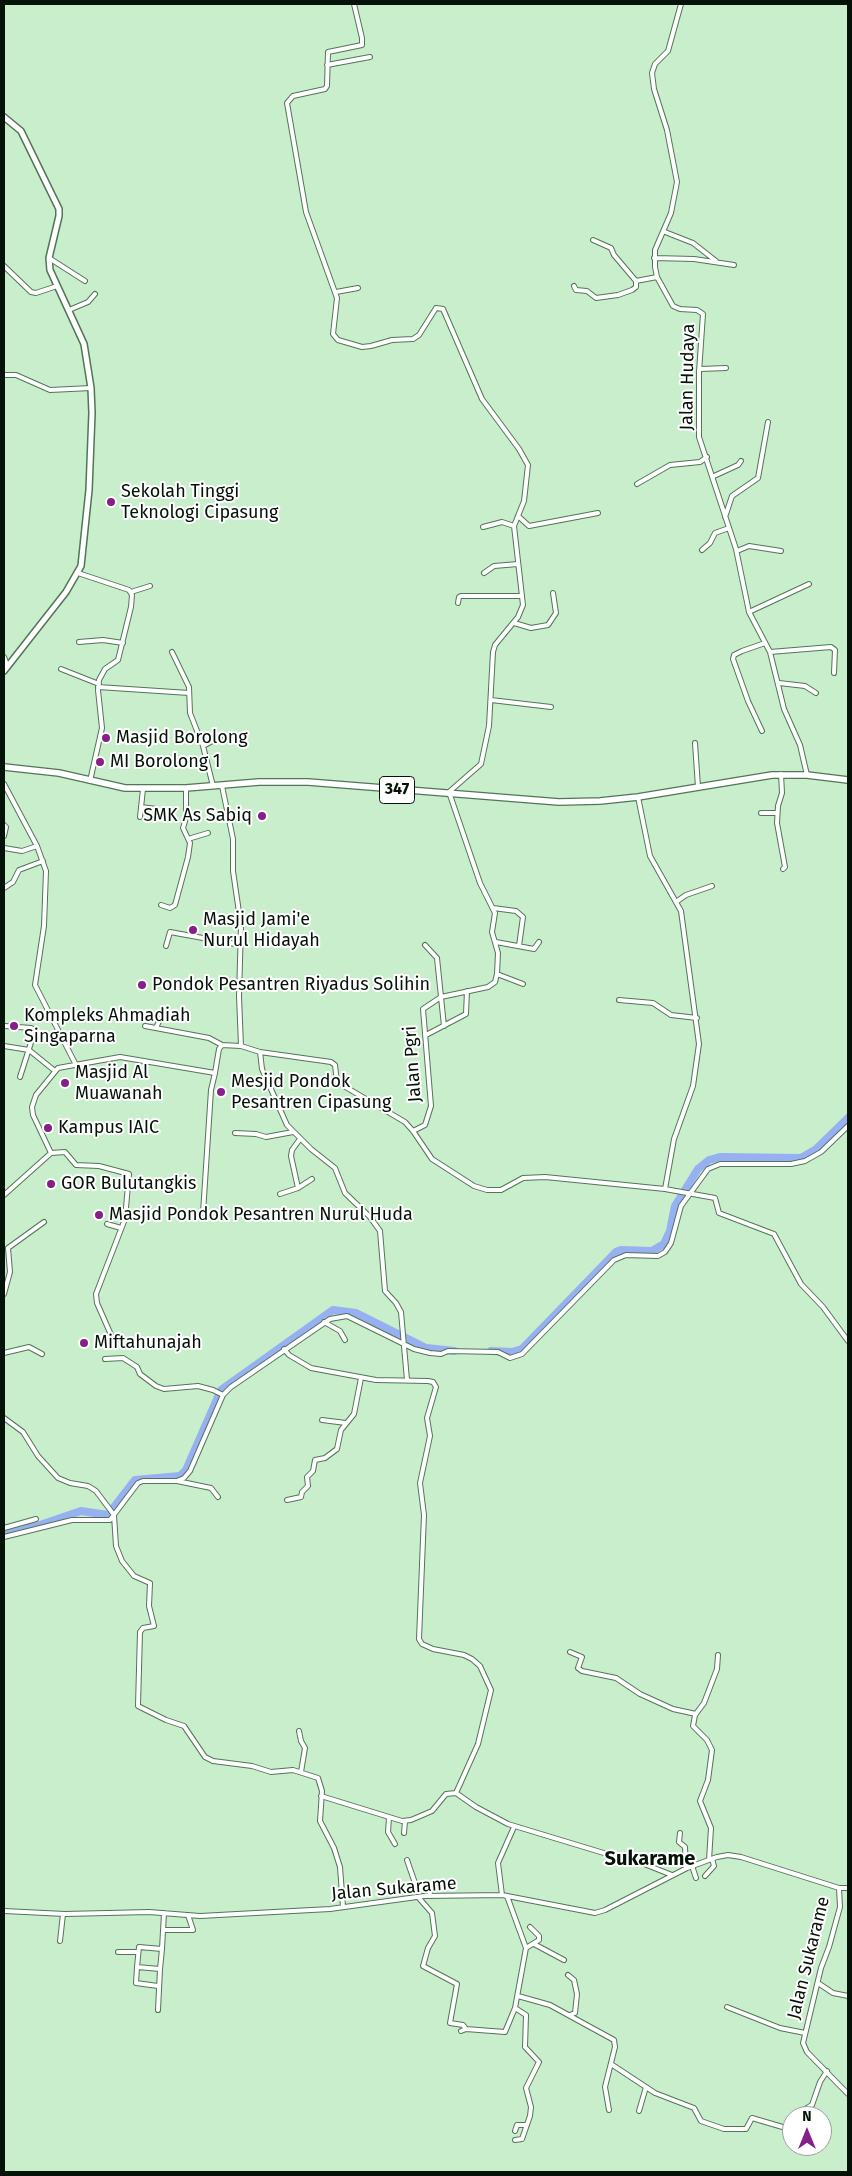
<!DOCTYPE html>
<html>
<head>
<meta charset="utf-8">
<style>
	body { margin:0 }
	#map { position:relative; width:852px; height:2176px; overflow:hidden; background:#c8eecc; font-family:"Fira Sans",sans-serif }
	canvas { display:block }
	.frame { position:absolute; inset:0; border:5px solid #051207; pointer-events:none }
	.north { position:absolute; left:782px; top:2106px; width:50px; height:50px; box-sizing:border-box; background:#fff; border:1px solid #9ba09c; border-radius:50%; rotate:0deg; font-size:14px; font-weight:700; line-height:20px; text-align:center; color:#051207 }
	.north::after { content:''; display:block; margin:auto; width:18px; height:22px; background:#861f87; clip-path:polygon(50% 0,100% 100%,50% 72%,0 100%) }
</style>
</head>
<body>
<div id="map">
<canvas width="852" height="2176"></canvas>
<div class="frame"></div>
<div class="north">N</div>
</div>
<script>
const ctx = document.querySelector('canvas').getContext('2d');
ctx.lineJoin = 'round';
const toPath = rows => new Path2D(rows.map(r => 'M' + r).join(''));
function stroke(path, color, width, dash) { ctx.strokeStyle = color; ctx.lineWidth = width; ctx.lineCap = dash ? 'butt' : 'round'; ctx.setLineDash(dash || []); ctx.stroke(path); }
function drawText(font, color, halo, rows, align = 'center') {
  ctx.font = font + ' "Fira Sans",sans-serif'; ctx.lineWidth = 4; ctx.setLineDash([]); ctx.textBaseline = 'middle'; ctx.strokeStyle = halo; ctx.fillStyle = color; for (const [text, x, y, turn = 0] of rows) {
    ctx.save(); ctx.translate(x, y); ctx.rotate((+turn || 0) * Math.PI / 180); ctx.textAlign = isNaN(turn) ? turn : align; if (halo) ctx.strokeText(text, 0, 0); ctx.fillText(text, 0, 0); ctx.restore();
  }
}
const river = toPath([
	[491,1351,512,1352,522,1349,616,1252,621,1250,652,1251,664,1244,670,1231,675,1206,698,1169,709,1160,720,1157,801,1158,815,1150,848,1118],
	[4,1533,40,1525,81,1511,108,1515,135,1480,180,1476,186,1470,221,1390,333,1310,356,1313,426,1348,454,1351]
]);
const street = toPath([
	[354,4,362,38,362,45,328,52,327,86,325,89,293,96,287,103,306,212,337,298,333,334,338,340,362,347,371,346,392,340,413,339,419,335,436,308,443,309,482,399,519,449,528,465,524,501,514,526,523,605,518,617,495,645,493,652,489,726,481,764,449,792,480,883,495,913,492,932,498,953,497,974,495,982,488,987,441,997,444,1026],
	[681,4,668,51,655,64,652,73,654,89,667,130,677,182,671,213,655,250,655,267,657,277,673,306,680,309,697,310,703,314,699,372,699,437,736,549,749,612,770,652,784,709,800,745,807,775],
	[327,65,370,57],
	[665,232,693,243,716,261],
	[593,240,611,248,614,255,636,281,657,277],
	[49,258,85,281],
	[654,258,694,259,734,265],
	[4,266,31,292,36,293,57,286],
	[574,286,576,290,587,291,596,298,618,295,632,290,636,287,636,281],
	[336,292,358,288],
	[69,310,88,302,95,294],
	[700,369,726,368],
	[4,375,16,375,50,390,91,388],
	[714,476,738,465,741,461],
	[637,484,670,465,700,462,707,457],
	[518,516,529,526,598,513],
	[725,517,732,496,758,478,768,422],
	[483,527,502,522,514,526],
	[702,550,710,543,715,533,729,528],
	[737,551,749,546,781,551],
	[78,573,129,590,132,595,131,607,118,660,105,669,99,680,98,690,102,728,90,781],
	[484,573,494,566,518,564],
	[131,592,150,586],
	[458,603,459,597,461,596,522,596],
	[749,612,809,584],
	[514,623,531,628,548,625,556,613,553,593],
	[79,642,103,640,123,643],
	[172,652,189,687,190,713,203,746,213,786],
	[770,652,831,647,835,650,834,673],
	[4,657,7,665],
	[61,669,99,684],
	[779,683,805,686,816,693],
	[98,687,189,693],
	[491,700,551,707],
	[762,731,748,701,733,659,734,655,742,651,765,643],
	[695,743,698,787],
	[203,746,220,737],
	[781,774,782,793,778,806,777,823,785,867,783,869],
	[4,784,37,846,46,871,44,926,35,985,76,1065],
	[222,786,233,839,233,871,241,926,239,996,241,1046],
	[638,797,650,856,681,911,699,1044,693,1086,674,1139,665,1189,715,1198,719,1213,774,1234,801,1284,823,1307,848,1341],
	[141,807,156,809],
	[761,813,777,813],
	[140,817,143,789],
	[4,825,6,827,4,836],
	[188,839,208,833],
	[4,848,22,851,37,846],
	[4,888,13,882,19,870,43,861],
	[676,902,686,895,712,886],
	[161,905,170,908,175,905,188,857,190,843,183,828,186,818,186,788],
	[493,908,516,911,523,917,519,946],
	[496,942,534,949,539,942],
	[166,946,170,932,241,945],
	[497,974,523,984],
	[619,1000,653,1003,671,1015,697,1018],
	[5,1026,31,1028,35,1030,20,1077],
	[145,1026,209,1038,222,1045],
	[156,1028,160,1019],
	[426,1035,466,1014,467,991],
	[4,1046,29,1050,55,1071],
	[260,1052,262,1069,287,1125,311,1149,335,1168,345,1193,370,1217,380,1231,385,1291,396,1303,401,1312,407,1380],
	[413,1131,425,1125,431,1106,423,1009,441,997,437,958,425,945],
	[235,1133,256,1134,266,1137,293,1132],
	[51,1153,65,1152,76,1165,99,1166,129,1174,125,1219,96,1294,97,1303,115,1344],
	[298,1188,312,1179],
	[280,1194,298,1188,291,1156,292,1150,300,1139],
	[4,1195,51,1153,33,1115,32,1107,36,1095,58,1068,120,1057,215,1073,219,1049,222,1045,241,1046,260,1052,331,1062,335,1065,337,1082,405,1122,413,1131,432,1159,474,1186,487,1190,501,1190,523,1178,545,1177,665,1189],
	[203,1213,211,1090,215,1073],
	[107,1224,121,1228],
	[4,1294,10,1272,8,1248,44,1222],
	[324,1322,340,1331,345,1340],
	[284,1349,289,1355,311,1368,376,1380,428,1381,433,1382,436,1387,427,1418,430,1436,420,1483,424,1515,419,1639,422,1644,433,1649,464,1655,472,1659,480,1666,491,1690,478,1744,456,1793,476,1807,508,1824,607,1854,629,1858,672,1875],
	[4,1353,29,1347,42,1354],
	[105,1359,123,1358,137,1367,140,1374,156,1386,164,1389,198,1386,213,1390,223,1395],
	[4,1418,23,1432,38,1456,58,1478,70,1483,88,1486,96,1491,114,1515,116,1546,122,1561,134,1576,150,1583,149,1606,154,1626,143,1628,140,1632,138,1706,166,1720,184,1726,205,1757,213,1761,252,1766,271,1772,293,1770,318,1778,322,1791,320,1821,334,1848,340,1867,343,1907],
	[322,1420,346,1423],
	[177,1481,211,1488,218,1497],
	[287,1500,301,1497,302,1492,308,1486,307,1477,313,1471,315,1460,325,1458,337,1449,341,1430,354,1414,361,1378],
	[4,1528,36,1519],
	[4,1537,72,1520,110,1520,138,1483,143,1481,177,1481,184,1478,190,1471,223,1395,231,1387,330,1319,347,1316,414,1349,430,1353,441,1354,448,1351,498,1352,510,1358,522,1354,614,1260,626,1255,658,1256,665,1252,671,1243,681,1206,708,1169,720,1164,791,1164,805,1161,821,1152,848,1126],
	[570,1652,582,1657,578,1668,582,1671,616,1678,640,1694,673,1709,696,1714],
	[299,1731,301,1741,305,1748,301,1772],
	[321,1796,402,1821,411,1820,432,1811,446,1794,456,1793],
	[389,1818,388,1832,395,1844],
	[404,1833,405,1821],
	[680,1833,679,1842,685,1847,686,1868],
	[407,1860,416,1886,429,1888,430,1896],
	[709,1860,711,1828,700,1801,708,1780,712,1750,707,1740,693,1726,695,1715,704,1703,717,1669,718,1655],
	[692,1866,696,1878],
	[705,1876,714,1866,712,1859],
	[839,1888,848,1888],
	[502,1895,498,1863,514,1827],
	[418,1897,432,1913,435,1936,428,1948,423,1966,457,1984,450,2023,463,2025,466,2029],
	[4,1911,65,1914,149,1912,200,1916,330,1909,424,1896,502,1895,595,1913,605,1910,687,1868,717,1857,728,1855,741,1857,839,1888,840,1907,829,1947,821,1968,803,2043,807,2052,848,2094],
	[163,1930,193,1930,188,1915],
	[60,1941,63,1914],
	[534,1944,564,1960],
	[526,1948,539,1940,539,1936,530,1927],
	[162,1949,139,1947,137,1967,160,1969,162,1949,164,1913],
	[118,1952,137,1952],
	[137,1967,136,1983,158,1986],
	[568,1975,574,1980,577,1994,575,2013,570,2015],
	[818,1983,833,1993,848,1996],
	[518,1996,550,2005,614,2040,615,2047,605,2087,609,2110],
	[727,2007,780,2028,805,2033],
	[158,2010,160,1969],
	[461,2031,466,2029,505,2032,515,2008,526,1948,507,1896],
	[611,2064,655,2093,694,2108,701,2121,724,2129,746,2129,752,2118,786,2128,792,2117],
	[639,2111,646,2087],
	[793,2116,812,2105,820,2082,827,2071],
	[515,2131,517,2125,527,2125],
	[515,2140,522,2139,530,2116,531,2107,526,2088,539,2062,525,2047,526,2015,515,2008]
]);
const secondary = toPath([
	[4,117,21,131,59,209,59,216,49,258,50,270,84,344,91,388,92,413,89,490,81,566,66,592,4,671]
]);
const primary = toPath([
	[4,767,59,773,125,788,186,788,259,782,308,782,559,802,600,801,638,797,772,775,807,775,848,780]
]);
const markers = [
	[111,502,5,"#861f87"],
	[106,738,5,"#861f87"],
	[100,762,5,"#861f87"],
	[262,816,5,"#861f87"],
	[193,930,5,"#861f87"],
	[142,985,5,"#861f87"],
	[14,1026,5,"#861f87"],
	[65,1083,5,"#861f87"],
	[221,1092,5,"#861f87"],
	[48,1128,5,"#861f87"],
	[51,1184,5,"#861f87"],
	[99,1215,5,"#861f87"],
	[84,1343,5,"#861f87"]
];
const shields = [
	[397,790,35]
];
const shieldNames = [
	["347",397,790]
];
const streetNames = [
	["Jalan Hudaya",688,377,-89],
	["Jalan Pgri",413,1064,-94],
	["Jalan Sukarame",394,1889,-5],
	["Jalan Sukarame",809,1958,-76]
];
const poiNames = [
	["Sekolah Tinggi",121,492],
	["Teknologi Cipasung",121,513],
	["Masjid Borolong",116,738],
	["MI Borolong 1",110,762],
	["SMK As Sabiq",252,816,"right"],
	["Masjid Jami'e",203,920],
	["Nurul Hidayah",203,941],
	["Pondok Pesantren Riyadus Solihin",152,985],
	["Kompleks Ahmadiah",24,1016],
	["Singaparna",24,1037],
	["Masjid Al",75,1073],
	["Muawanah",75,1094],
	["Mesjid Pondok",231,1082],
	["Pesantren Cipasung",231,1103],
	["Kampus IAIC",58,1128],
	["GOR Bulutangkis",61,1184],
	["Masjid Pondok Pesantren Nurul Huda",109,1215],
	["Miftahunajah",94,1343]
];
const quarterNames = [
	["Sukarame",650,1859]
];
stroke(river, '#97b0f2', 8);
stroke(street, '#537557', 6);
stroke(secondary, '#537557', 8);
stroke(primary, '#537557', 8);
stroke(street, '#fff', 4);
stroke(secondary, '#fff', 5);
stroke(primary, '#fff', 5.5);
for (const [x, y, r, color] of markers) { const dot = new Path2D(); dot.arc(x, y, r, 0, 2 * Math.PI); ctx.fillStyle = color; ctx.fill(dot); stroke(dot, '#fff', 2); }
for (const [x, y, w] of shields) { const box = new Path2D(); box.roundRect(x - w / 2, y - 13.5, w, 27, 4); ctx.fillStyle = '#fff'; ctx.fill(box); stroke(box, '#051207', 1); }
drawText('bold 16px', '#051207', null, shieldNames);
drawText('18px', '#051207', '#fff', streetNames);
drawText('18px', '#051207', '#fff', poiNames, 'left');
drawText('bold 20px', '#051207', '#fff', quarterNames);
</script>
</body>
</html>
